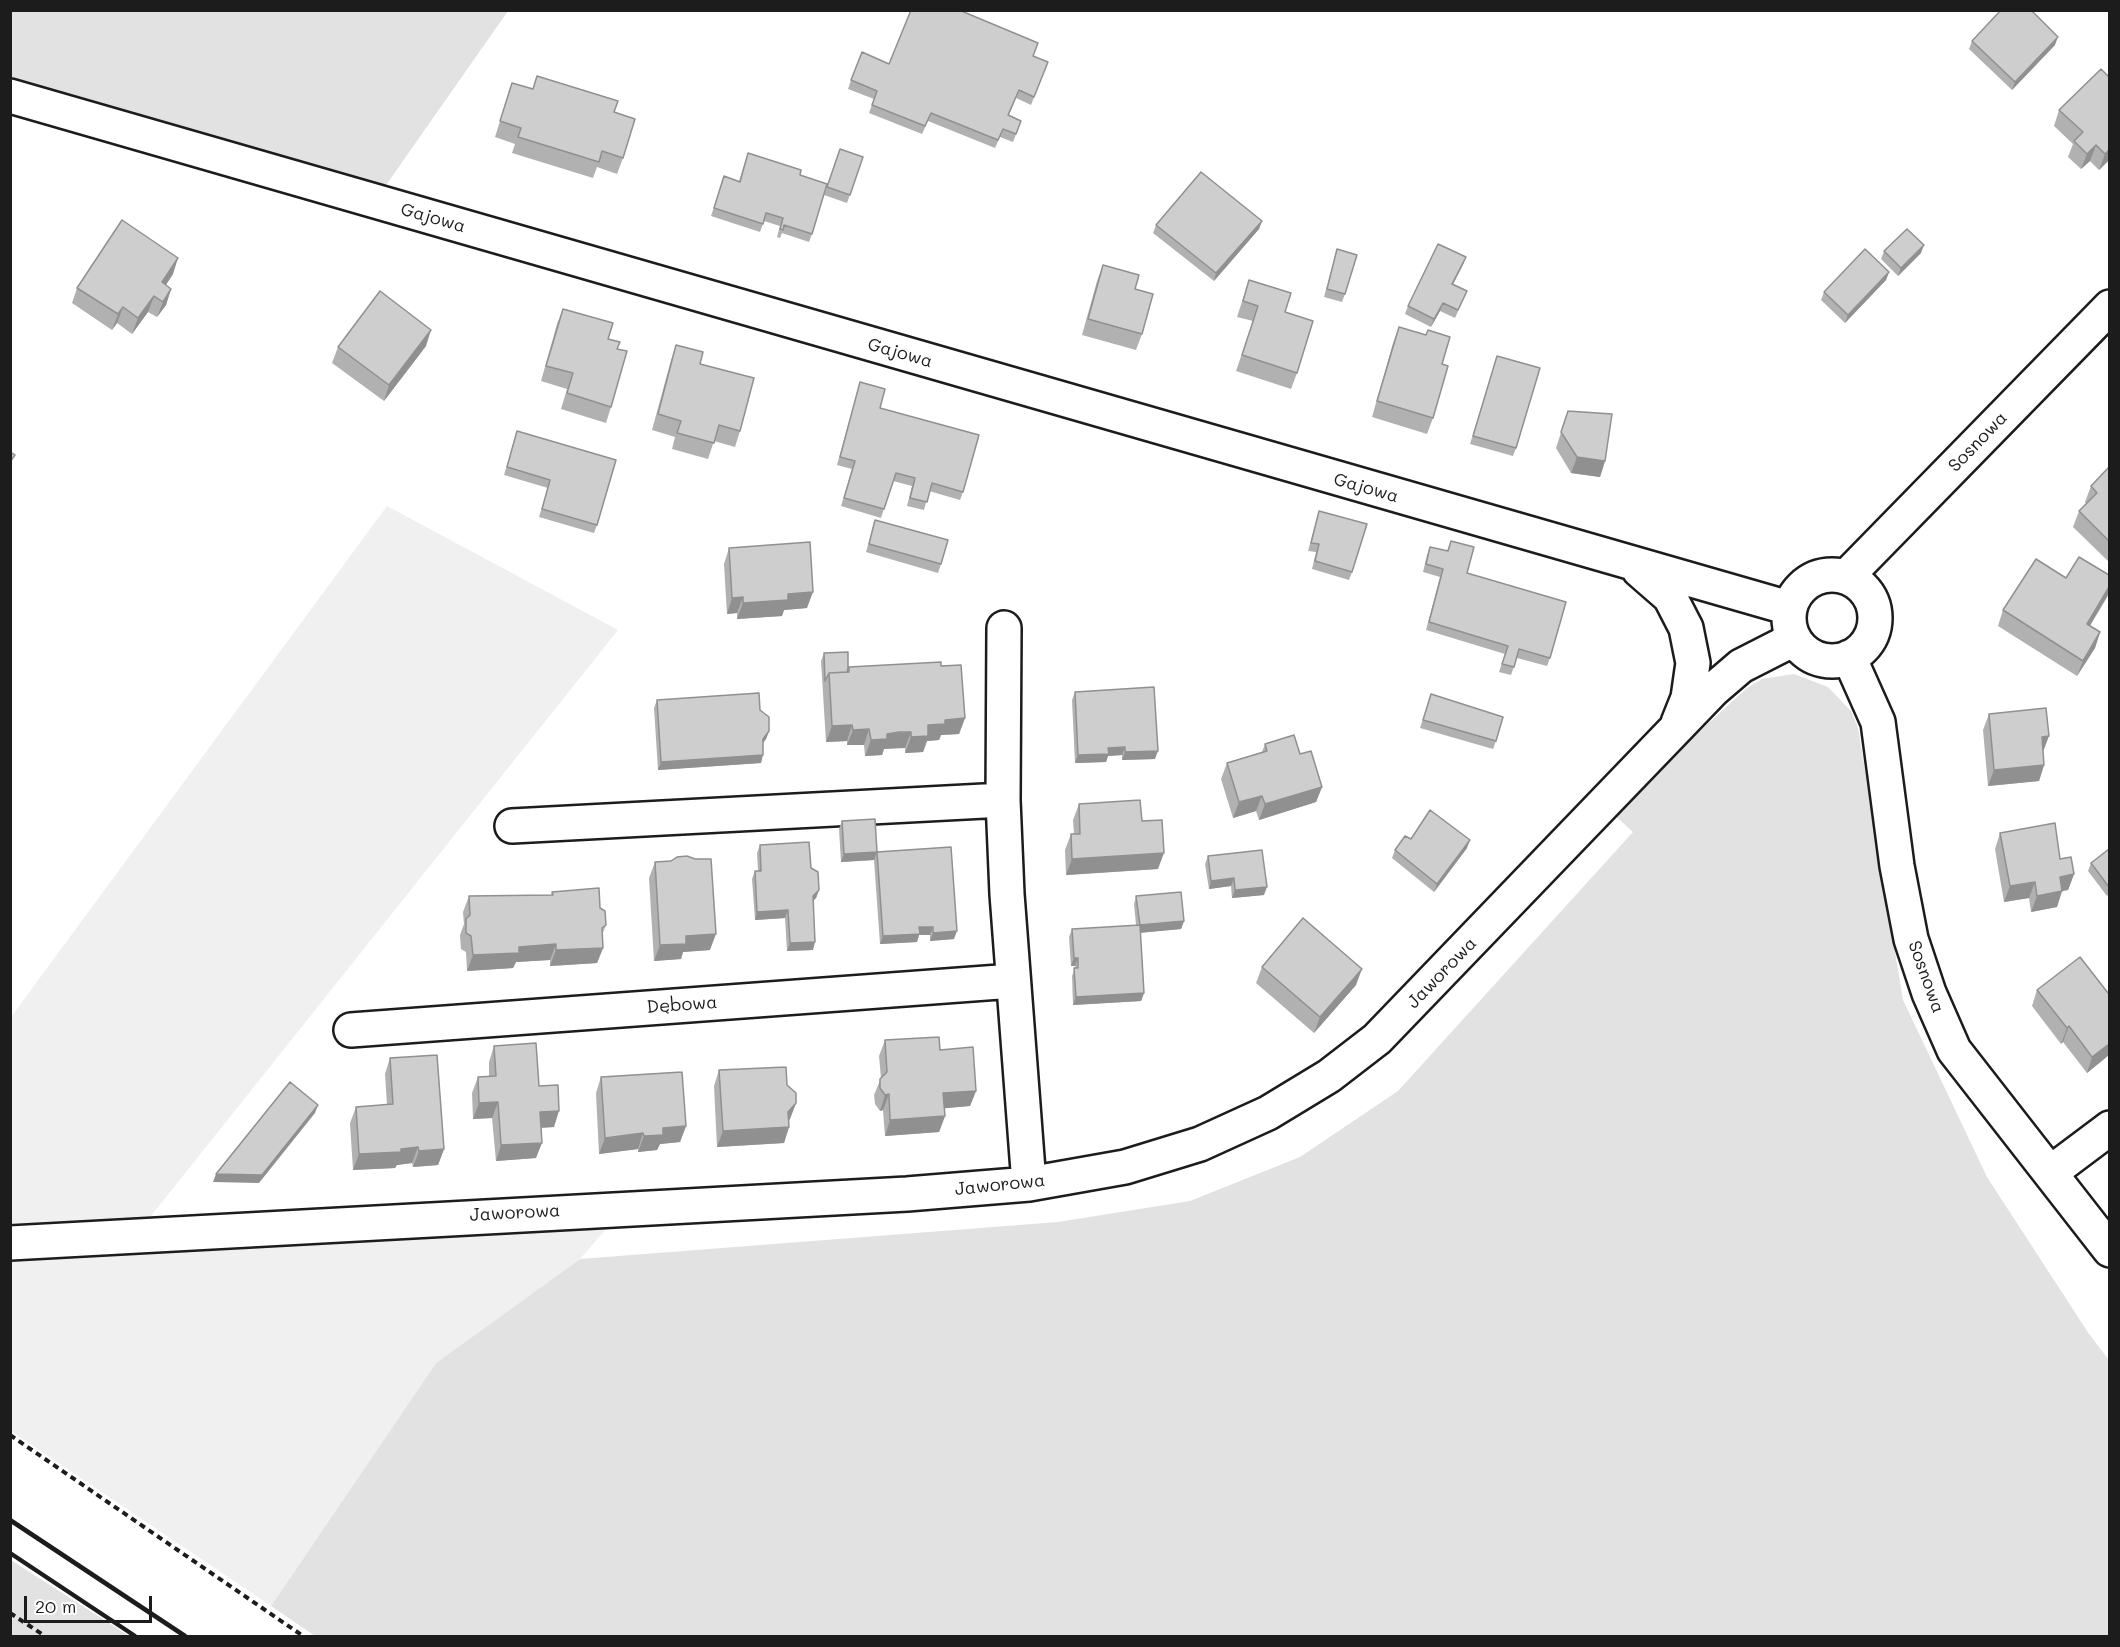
<!DOCTYPE html>
<html>
<head>
<meta charset="utf-8">
<style>
	body { margin:0 }
	#map { position:relative; width:2120px; height:1647px; overflow:hidden; background:#fff; font-family:Mali,sans-serif }
	canvas { display:block }
	.frame { position:absolute; inset:0; border:12px solid #1c1c1c; pointer-events:none }
	.scale { position:absolute; left:24px; top:1596px; width:128px; height:27px; box-sizing:border-box; border:3px solid #1c1c1c; border-top:0; padding-left:8px; font-size:18px; line-height:21px; white-space:nowrap; color:#1c1c1c; -webkit-text-stroke:4px #fff; paint-order:stroke }
</style>
</head>
<body>
<div id="map">
<canvas width="2120" height="1647"></canvas>
<div class="frame"></div>
<div class="scale">20 m</div>
</div>
<script>
const ctx = document.querySelector('canvas').getContext('2d');
ctx.lineJoin = 'round';
function paint(path, color) { ctx.fillStyle = color; ctx.fill(path, 'evenodd'); }
const toPath = rows => new Path2D(rows.map(r => 'M' + r).join(''));
function stroke(path, color, width, dash) { ctx.strokeStyle = color; ctx.lineWidth = width; ctx.lineCap = dash ? 'butt' : 'round'; ctx.setLineDash(dash || []); ctx.stroke(path); }
function drawText(font, color, halo, rows, align = 'center') {
  ctx.font = font + ' Mali,sans-serif'; ctx.lineWidth = 6; ctx.setLineDash([]); ctx.textBaseline = 'middle'; ctx.strokeStyle = halo; ctx.fillStyle = color; for (const [text, x, y, turn = 0] of rows) {
    ctx.save(); ctx.translate(x, y); ctx.rotate((+turn || 0) * Math.PI / 180); ctx.textAlign = isNaN(turn) ? turn : align; if (halo) ctx.strokeText(text, 0, 0); ctx.fillText(text, 0, 0); ctx.restore();
  }
}
const built = toPath([
	[387,506,618,630,135,1236,625,1207,580,1259,436,1363,271,1606,11,1431,11,1017]
]);
const green = toPath([
	[10,11,508,11,377,198,11,89],
	[1794,674,1828,687,1851,711,1858,728,1903,1000,1987,1177,2089,1334,2109,1360,2109,1636,315,1636,271,1606,436,1363,580,1259,1058,1222,1190,1201,1300,1157,1398,1091,1633,832,1611,812,1747,688,1762,679],
	[10,1560,11,1560,129,1636,11,1636]
]);
const path = toPath([
	[10,1435,303,1636],
	[10,1613,45,1636]
]);
const street = toPath([
	[10,96,1789,608],
	[1639,570,1670,597,1686,628,1693,663,1688,698,1678,723],
	'1789 618a43 43 0 1 1 86 0a43 43 0 1 1-86 0Z',
	[1846,577,2110,307],
	[1004,628,1003,800,1007,894,1029,1184],
	[1849,657,1878,722,1897,866,1911,939,1929,993,1954,1050,2110,1250],
	[512,826,1003,800],
	[351,1030,1013,981],
	[2050,1173,2110,1128],
	[10,1243,907,1194,1029,1184,1125,1167,1200,1144,1268,1113,1329,1076,1377,1039,1713,690,1741,666,1794,639]
]);
const rail = toPath([
	[10,1520,185,1636],
	[10,1553,135,1636]
]);
const wall = toPath([
	[1972,41,2055,45,2012,90,1969,49],
	[1033,56,1048,62,1031,105,1016,98,1009,115,1021,121,1013,142,1000,137,995,148,928,121,922,134,869,113,874,99,848,89,851,80,889,64],
	[2101,69,2109,160,2099,170,2090,161,2081,169,2068,157,2073,144,2054,126,2059,110],
	[512,83,614,112,623,158,617,174,597,167,593,178,512,153,515,144,495,137],
	[840,149,863,157,847,203,824,195],
	[748,153,800,175,812,234,809,242,782,233,780,238,777,237,780,226,764,221,760,232,711,216,724,176,739,181],
	[1262,221,1259,229,1214,281,1153,233,1156,225],
	[1337,249,1345,294,1342,302,1324,297],
	[1884,251,1921,253,1898,276,1881,259],
	[1466,257,1453,284,1467,291,1455,318,1440,311,1431,327,1405,314,1408,306],
	[1103,265,1135,289,1142,334,1136,350,1082,335,1097,281],
	[1889,272,1886,280,1845,323,1821,300,1824,292],
	[173,274,166,285,171,289,166,305,157,317,148,312,132,334,117,323,112,330,72,303,77,288],
	[1249,280,1285,312,1297,373,1291,389,1236,371,1253,321,1237,317],
	[563,309,608,339,617,349,611,407,606,423,561,409,567,389,541,381,557,324],
	[1399,327,1442,364,1433,418,1427,434,1372,417,1393,343],
	[676,345,700,364,740,431,735,447,714,441,708,459,672,449,675,437,652,430,671,360],
	[426,346,384,401,332,363,338,347],
	[1497,356,1516,448,1513,456,1470,444],
	[860,382,880,408,963,492,960,500,929,491,924,510,907,506,912,486,893,481,881,518,841,506,852,469,837,465],
	[1568,411,1605,461,1600,477,1571,473,1556,448],
	[517,431,597,525,594,533,539,517,548,488,504,475],
	[2109,467,2109,560,2108,561,2073,527,2079,511,2086,504,2085,502,2091,486],
	[1319,511,1352,572,1349,580,1312,569,1316,552,1308,551],
	[875,520,941,564,938,573,866,552],
	[1451,541,1467,573,1550,658,1547,666,1517,658,1511,675,1499,672,1505,654,1426,630,1440,577,1423,572,1427,555,1430,547,1447,551],
	[729,548,807,608,784,610,782,616,737,619,737,613,727,614,724,564],
	[2066,578,2109,594,2090,626,2100,632,2095,648,2077,676,1998,626,2003,610],
	[824,653,848,668,941,666,965,718,959,734,941,735,939,740,927,741,923,752,905,753,905,748,893,748,884,749,882,755,865,756,864,745,847,745,847,741,826,742,821,661],
	[1075,692,1155,759,1122,760,1122,755,1108,756,1106,762,1075,763,1072,700],
	[1431,694,1496,741,1493,749,1420,728],
	[657,700,760,710,769,731,766,739,763,743,761,763,658,770,654,708],
	[1989,714,2044,765,2039,781,1988,786,1983,730],
	[1265,744,1300,754,1322,787,1316,802,1259,820,1256,811,1233,818,1221,779,1227,763,1262,752],
	[1079,804,1142,821,1158,869,1066,875,1065,850,1071,834,1074,834,1073,820],
	[842,821,877,852,954,939,930,941,930,935,919,935,917,942,880,944,874,860,841,862,839,829],
	[2000,833,2060,859,2074,874,2068,890,2062,891,2057,907,2031,912,2029,898,2004,902,1995,849],
	[1411,839,1467,848,1434,892,1392,858,1395,850],
	[760,845,811,868,819,890,816,898,813,901,813,950,787,951,785,918,755,920,752,879,755,871,758,871,757,853],
	[2109,849,2109,894,2107,896,2088,871,2091,863],
	[1208,856,1264,895,1232,898,1231,886,1209,889,1205,864],
	[655,862,710,950,683,952,681,959,654,961,649,878],
	[552,892,600,908,606,925,602,935,603,948,597,963,550,966,550,960,516,962,513,968,467,971,466,952,461,949,460,935,464,924,463,912,469,896,551,895],
	[1136,896,1184,921,1181,929,1140,933,1144,993,1141,1001,1073,1005,1072,976,1075,968,1075,966,1071,966,1069,937,1072,929,1136,925,1134,904],
	[1262,967,1356,985,1314,1033,1256,983],
	[2037,990,2109,1055,2087,1073,2063,1042,2061,1044,2032,1006],
	[885,1040,940,1050,976,1091,970,1106,944,1108,945,1116,939,1132,885,1136,883,1110,880,1111,875,1104,874,1095,881,1078,879,1056],
	[494,1046,539,1086,554,1127,541,1128,536,1158,496,1161,492,1118,473,1119,472,1093,478,1077,489,1076,489,1062],
	[390,1058,444,1149,438,1165,413,1167,412,1163,397,1165,395,1168,353,1170,350,1123,356,1107,387,1105,385,1074],
	[719,1070,787,1085,796,1103,789,1121,789,1127,784,1143,717,1147,714,1086],
	[601,1077,686,1126,680,1142,660,1144,657,1150,638,1152,638,1149,599,1154,596,1093]
]);
const shadedWall = toPath([
	[2058,37,2055,45,2012,90,2015,82],
	[2096,145,2090,161,2081,169,2087,154],
	[2109,150,2109,160,2099,170,2105,154],
	[1262,221,1259,229,1214,281,1216,273],
	[1924,245,1921,253,1898,276,1901,268],
	[1466,257,1463,265,1449,292,1452,284],
	[178,258,173,274,157,298,162,282],
	[1889,272,1886,280,1845,323,1848,315],
	[171,289,166,305,157,317,163,302],
	[154,296,148,312,132,334,138,318],
	[1443,303,1440,311,1431,327,1434,319],
	[123,307,117,323,112,330,118,314],
	[431,330,426,346,384,401,389,385],
	[1577,457,1605,461,1600,477,1571,473],
	[2109,587,2109,593,2081,640,2087,624],
	[813,592,807,608,784,610,782,616,737,619,743,603,788,594],
	[743,597,737,613,727,614,732,598],
	[2100,632,2095,648,2077,676,2083,661],
	[965,718,959,734,941,735,939,740,927,741,923,752,905,753,911,737,928,725,945,720],
	[852,725,847,741,826,742,832,726],
	[869,729,864,745,847,745,853,730],
	[769,731,766,739,760,747,763,739],
	[911,732,905,748,884,749,882,755,865,756,871,740,887,734],
	[2049,736,2043,752,2042,737],
	[1125,747,1122,755,1108,756,1106,762,1075,763,1078,755,1108,748],
	[1158,751,1155,759,1122,760,1125,752],
	[763,755,761,763,658,770,661,762],
	[2044,765,2039,781,1988,786,1994,770],
	[1322,787,1316,802,1259,820,1265,804],
	[1262,796,1256,811,1233,818,1239,802],
	[1470,840,1467,848,1434,892,1437,884],
	[877,852,874,860,841,862,844,854],
	[1164,853,1158,869,1066,875,1072,859],
	[2074,874,2068,890,2062,891,2057,907,2031,912,2037,896,2060,877],
	[1234,878,1231,886,1209,889,1211,881],
	[2035,882,2029,898,2004,902,2010,886],
	[1267,887,1264,895,1232,898,1235,890],
	[819,890,816,898,810,904,813,896],
	[788,910,785,918,755,920,757,912],
	[1184,921,1181,929,1137,933,1140,925],
	[919,927,933,927,930,935,919,935,917,942,880,944,883,936],
	[957,931,954,939,930,941,933,933],
	[716,934,710,950,683,952,681,959,654,961,660,945,686,936],
	[815,942,813,950,787,951,790,943],
	[556,944,550,960,516,962,513,968,467,971,473,955,519,947],
	[603,948,597,963,550,966,556,950],
	[1074,958,1078,958,1075,966,1071,966],
	[1362,969,1356,985,1314,1033,1320,1017],
	[1144,993,1141,1001,1073,1005,1076,997],
	[2069,1026,2063,1042,2061,1044,2067,1028],
	[2109,1044,2109,1055,2087,1073,2092,1057],
	[976,1091,970,1106,937,1109,943,1093],
	[889,1094,883,1110,880,1111,885,1095],
	[498,1102,492,1118,473,1119,479,1103],
	[796,1103,790,1119,783,1127,789,1127,784,1143,717,1147,723,1131,788,1112],
	[318,1105,315,1113,259,1183,213,1182,216,1174],
	[559,1111,554,1127,534,1128,540,1112],
	[945,1116,939,1132,885,1136,890,1120],
	[686,1126,680,1142,660,1144,657,1150,638,1152,644,1136,663,1128],
	[643,1133,638,1149,599,1154,605,1138],
	[542,1143,536,1158,496,1161,501,1145],
	[418,1147,412,1163,397,1165,395,1168,353,1170,359,1154],
	[444,1149,438,1165,413,1167,419,1151]
]);
const building = toPath([
	[911,10,959,10,1038,43,1033,56,1048,62,1034,97,1019,90,1008,115,1021,121,1016,134,1003,129,998,140,931,113,925,126,872,105,877,91,851,80,862,52,889,64,911,10],
	[2001,10,2031,10,2058,37,2015,82,1972,41,2001,10],
	[2101,69,2109,77,2109,150,2105,154,2096,145,2087,154,2074,141,2083,132,2059,110,2101,69],
	[537,76,618,101,614,112,635,119,623,158,602,151,599,162,518,137,521,128,500,121,512,83,533,89,537,76],
	[840,149,863,157,850,195,827,187,840,149],
	[748,153,801,170,800,175,827,184,812,234,784,225,783,230,780,229,783,218,766,213,763,224,714,208,724,176,740,182,748,153],
	[1201,172,1262,221,1216,273,1156,225,1201,172],
	[122,220,178,258,162,282,171,289,163,302,154,296,138,318,123,307,118,314,77,288,122,220],
	[1907,229,1924,245,1901,268,1884,251,1907,229],
	[1438,244,1466,257,1452,284,1467,291,1458,310,1443,303,1434,319,1408,306,1438,244],
	[1337,249,1357,255,1345,294,1327,289,1337,249],
	[1865,249,1889,272,1848,315,1824,292,1865,249],
	[1103,265,1139,275,1135,289,1153,294,1142,334,1088,319,1103,265],
	[1249,280,1291,293,1285,312,1313,321,1297,373,1242,355,1258,306,1243,301,1249,280],
	[380,291,431,330,389,385,338,347,380,291],
	[563,309,613,323,608,339,620,342,617,349,627,351,611,407,567,393,573,373,546,366,563,309],
	[1399,327,1426,335,1428,330,1450,337,1442,364,1448,366,1433,418,1377,401,1399,327],
	[676,345,703,352,700,364,754,378,740,431,719,425,714,443,677,433,681,421,658,414,676,345],
	[1497,356,1540,368,1516,448,1473,436,1497,356],
	[860,382,885,389,880,408,979,435,963,492,932,483,927,502,910,498,915,478,896,473,884,509,844,498,855,461,840,457,860,382],
	[1568,411,1612,414,1605,461,1577,457,1561,432,1568,411],
	[517,431,616,460,597,525,542,509,550,480,507,467,517,431],
	[10,452,15,455,10,462,10,452],
	[2109,467,2109,541,2079,511,2097,493,2091,486,2109,467],
	[1319,511,1367,524,1352,572,1315,561,1319,544,1311,543,1319,511],
	[875,520,948,540,941,564,869,544,875,520],
	[1451,541,1474,547,1467,573,1566,602,1550,658,1519,649,1514,667,1502,664,1508,646,1429,622,1443,569,1426,564,1430,547,1448,551,1451,541],
	[810,542,813,592,788,594,788,600,743,603,743,597,732,598,729,548,810,542],
	[2079,557,2109,575,2109,587,2087,624,2100,632,2083,661,2003,610,2036,559,2066,578,2079,557],
	[848,652,848,668,847,672,829,673,825,681,824,653,848,652],
	[941,662,941,666,961,665,965,718,945,720,945,724,928,725,928,736,911,737,911,732,899,732,887,734,887,739,871,740,869,729,853,730,852,725,832,726,829,673,849,672,849,667,941,662],
	[1154,687,1158,751,1125,752,1125,747,1108,748,1109,754,1078,755,1075,692,1154,687],
	[759,693,760,710,769,717,769,731,763,739,763,755,661,762,657,700,759,693],
	[1431,694,1503,717,1496,741,1423,720,1431,694],
	[2046,708,2049,736,2042,737,2044,765,1994,770,1989,714,2046,708],
	[1294,735,1300,754,1311,751,1322,787,1265,804,1262,796,1239,802,1227,763,1267,751,1265,744,1294,735],
	[1140,800,1142,821,1162,820,1164,853,1072,859,1071,834,1080,834,1079,804,1140,800],
	[1430,810,1470,840,1437,884,1395,850,1405,836,1411,839,1430,810],
	[875,819,877,852,951,847,957,931,933,933,933,927,919,927,920,934,883,936,877,852,844,854,842,821,875,819],
	[2055,823,2060,859,2071,857,2074,874,2060,877,2062,891,2037,896,2035,882,2010,886,2000,833,2055,823],
	[809,842,811,868,818,872,819,890,813,896,815,942,790,943,788,910,757,912,755,871,761,871,760,845,809,842],
	[2109,849,2109,887,2091,863,2109,849],
	[1262,850,1267,887,1235,890,1234,878,1211,881,1208,856,1262,850],
	[687,856,695,859,711,859,716,934,686,936,686,944,660,945,655,862,671,861,677,857,687,856],
	[599,888,600,908,605,911,606,925,602,928,603,948,556,950,556,944,519,947,519,953,473,955,471,936,466,933,466,919,470,915,469,896,553,895,552,892,599,888],
	[1181,892,1184,921,1140,925,1136,896,1181,892],
	[1303,918,1362,969,1320,1017,1262,967,1303,918],
	[1140,925,1144,993,1076,997,1074,968,1078,968,1078,958,1074,958,1072,929,1140,925],
	[2080,957,2108,993,2109,991,2109,1044,2092,1057,2069,1026,2067,1028,2037,990,2080,957],
	[939,1037,940,1050,973,1047,976,1091,943,1093,945,1116,890,1120,889,1094,885,1095,880,1088,880,1079,887,1072,885,1040,939,1037],
	[536,1043,539,1086,558,1085,559,1111,540,1112,542,1143,501,1145,498,1102,479,1103,478,1077,496,1076,494,1046,536,1043],
	[437,1055,444,1149,419,1151,418,1147,401,1149,401,1152,359,1154,356,1107,393,1104,390,1058,437,1055],
	[786,1067,787,1085,796,1093,796,1103,788,1112,789,1127,723,1131,719,1070,786,1067],
	[682,1072,686,1126,663,1128,663,1135,644,1136,643,1133,605,1138,601,1077,682,1072],
	[290,1082,318,1105,262,1175,216,1174,290,1082]
]);
const streetNames = [
	["Gajowa",433,218,16],
	["Gajowa",900,353,16],
	["Sosnowa",1978,442,-46],
	["Gajowa",1366,488,16],
	["Jaworowa",1442,973,-46],
	["Sosnowa",1926,977,70],
	["Dębowa",682,1005,-4],
	["Jaworowa",1000,1185,-6],
	["Jaworowa",515,1213,-3]
];
paint(built, '#f0f0f0');
paint(green, '#e2e2e2');
stroke(street, '#1c1c1c', 38);
stroke(path, '#1c1c1c', 4, [6, 4.5]);
stroke(street, '#fff', 33);
stroke(rail, '#1c1c1c', 4.5);
paint(wall, '#b1b1b1');
paint(shadedWall, '#909090');
paint(building, '#cecece');
stroke(building, '#909090', 1.5);
drawText('18px', '#1c1c1c', '#fff', streetNames);
</script>
</body>
</html>
